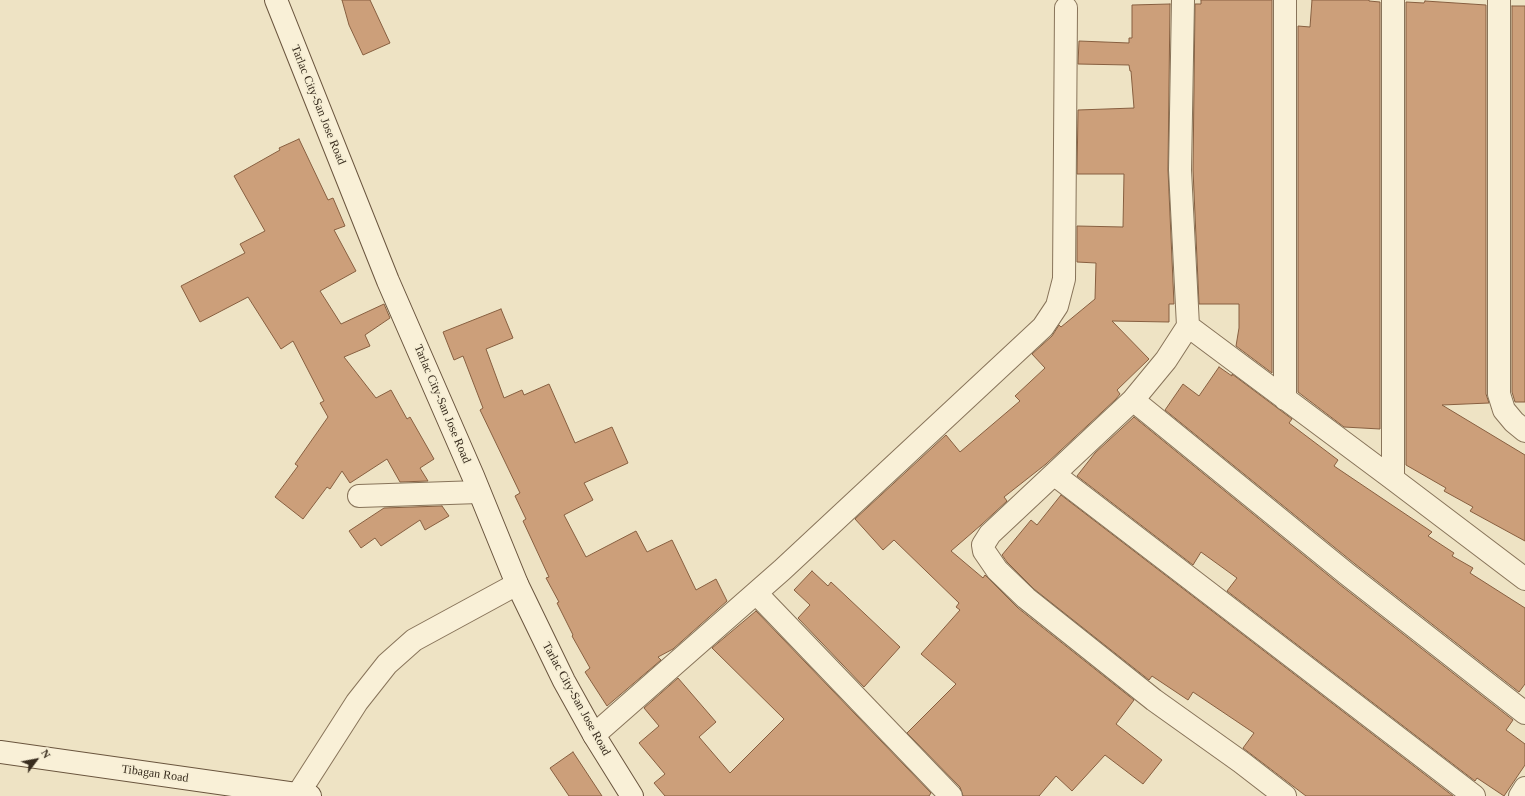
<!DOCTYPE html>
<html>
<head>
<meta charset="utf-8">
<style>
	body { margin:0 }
	#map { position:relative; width:1525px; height:796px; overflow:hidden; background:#eee3c4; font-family:Georgia,serif }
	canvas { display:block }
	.north { position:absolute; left:16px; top:740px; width:40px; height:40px; -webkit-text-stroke:3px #f5edd3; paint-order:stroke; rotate:58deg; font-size:11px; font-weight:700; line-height:16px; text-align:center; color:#382c1e }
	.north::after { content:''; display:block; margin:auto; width:14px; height:18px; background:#382c1e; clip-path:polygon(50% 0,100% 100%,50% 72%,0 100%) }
</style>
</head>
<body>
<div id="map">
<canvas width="1525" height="796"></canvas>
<div class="north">N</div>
</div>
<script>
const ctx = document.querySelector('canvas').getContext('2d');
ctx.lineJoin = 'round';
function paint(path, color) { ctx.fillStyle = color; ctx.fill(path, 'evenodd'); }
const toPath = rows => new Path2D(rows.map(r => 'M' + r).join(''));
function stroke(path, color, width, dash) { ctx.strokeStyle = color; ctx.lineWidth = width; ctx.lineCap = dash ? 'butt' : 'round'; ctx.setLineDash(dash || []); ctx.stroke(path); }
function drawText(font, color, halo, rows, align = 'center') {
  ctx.font = font + ' Georgia,serif'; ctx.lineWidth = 3; ctx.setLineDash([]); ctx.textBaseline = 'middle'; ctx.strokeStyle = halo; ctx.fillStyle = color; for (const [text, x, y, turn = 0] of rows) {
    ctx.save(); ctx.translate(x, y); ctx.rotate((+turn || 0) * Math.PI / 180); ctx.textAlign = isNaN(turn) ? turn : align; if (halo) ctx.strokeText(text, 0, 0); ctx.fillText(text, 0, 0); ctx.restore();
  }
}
const building = toPath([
	[342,0,370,0,390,43,363,55,349,25,342,0],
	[1201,0,1272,0,1272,373,1236,346,1239,328,1239,304,1199,304,1193,170,1195,4,1201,4,1201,0],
	[1312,0,1369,0,1369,1,1380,2,1380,429,1344,427,1298,392,1298,26,1310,27,1312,0],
	[1425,1,1486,5,1486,394,1489,403,1442,405,1525,455,1525,541,1470,511,1473,507,1444,491,1446,488,1406,465,1406,2,1424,3,1425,1],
	[1170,4,1168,170,1174,304,1169,304,1169,322,1112,321,1149,359,1117,390,1120,394,1116,399,1046,464,1004,497,1007,501,981,525,951,551,983,578,985,575,1018,608,1134,700,1116,724,1162,760,1143,784,1105,755,1072,791,1056,776,1039,796,963,796,960,787,907,733,956,684,921,654,960,610,956,607,959,603,894,540,883,550,855,519,946,435,960,452,1020,401,1015,396,1045,368,1032,354,1052,336,1059,325,1061,327,1095,299,1096,263,1077,262,1077,226,1123,227,1124,174,1077,174,1078,110,1134,108,1131,71,1130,71,1129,65,1078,64,1079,41,1129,43,1129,38,1132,38,1132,5,1170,4],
	[1512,6,1525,6,1525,402,1515,402,1512,392,1512,6],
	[299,139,328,200,333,198,345,226,334,230,356,271,320,291,341,324,384,304,390,318,365,335,370,346,344,357,376,398,391,390,407,419,410,417,434,459,420,468,428,481,400,482,387,459,350,483,342,471,330,489,327,487,303,519,275,497,298,466,295,464,328,417,320,403,324,401,293,341,281,349,248,297,200,322,181,286,245,253,240,244,265,231,234,176,280,150,279,148,299,139],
	[501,309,513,338,486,349,504,398,522,390,524,395,549,384,575,443,612,427,628,463,584,483,593,500,564,515,586,557,636,531,647,552,672,540,696,590,716,579,727,601,673,649,658,657,661,660,607,706,585,672,590,668,572,636,573,635,557,603,559,602,546,578,549,577,523,521,526,519,515,496,520,493,480,410,483,408,463,356,454,360,443,332,501,309],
	[1219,367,1232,376,1232,374,1292,419,1289,423,1338,460,1334,466,1432,532,1428,536,1454,553,1452,556,1473,568,1470,573,1525,608,1525,684,1519,692,1355,564,1165,410,1183,384,1199,396,1219,367],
	[1134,417,1339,584,1513,720,1506,730,1525,744,1525,765,1504,796,1477,778,1475,781,1227,591,1237,578,1201,552,1193,565,1077,476,1095,453,1134,417],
	[1061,495,1453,796,1306,796,1243,748,1254,733,1193,692,1188,700,1152,676,1149,680,1034,589,1007,562,1002,555,1031,520,1037,525,1061,495],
	[442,506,449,516,425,530,420,520,381,546,375,538,361,548,349,531,384,508,442,506],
	[812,571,828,586,831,582,900,647,864,687,798,618,810,605,794,590,812,571],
	[756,611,931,793,929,796,665,796,654,783,665,774,639,743,659,726,644,708,678,678,716,722,699,737,730,773,784,719,712,648,756,611],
	[573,752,602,796,569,796,550,768,573,752]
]);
const minor = toPath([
	[1183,0,1180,170,1188,326,1166,360,1133,400,990,534,983,545,984,551,997,570,1026,598,1154,700,1241,762,1285,796],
	[1285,0,1285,399],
	[1393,0,1393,479],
	[1499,0,1499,394,1504,410,1514,422,1525,431],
	[1188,326,1393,479,1525,579],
	[1133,400,1347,574,1525,713],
	[1055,475,1474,796],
	[359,496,479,492],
	[756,593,951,796],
	[594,735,782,570,1043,327,1057,306,1064,279,1066,8],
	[298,794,357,702,387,664,414,640,517,584],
	[1520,796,1525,788]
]);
const secondary = toPath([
	[276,0,388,281,473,476,517,584,564,681,594,735,632,796],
	[0,752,310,796]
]);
const streetNames = [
	["Tarlac City-San Jose Road",318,105,68],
	["Tarlac City-San Jose Road",442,404,67],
	["Tarlac City-San Jose Road",576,699,61],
	["Tibagan Road",155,774,8]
];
paint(building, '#cc9f7a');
stroke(building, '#875f40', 1);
stroke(minor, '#88745a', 24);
stroke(secondary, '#6a553e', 24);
stroke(minor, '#f9f0d7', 22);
stroke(secondary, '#f9f0d7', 22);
drawText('12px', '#382c1e', '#f5edd3', streetNames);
</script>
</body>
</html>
